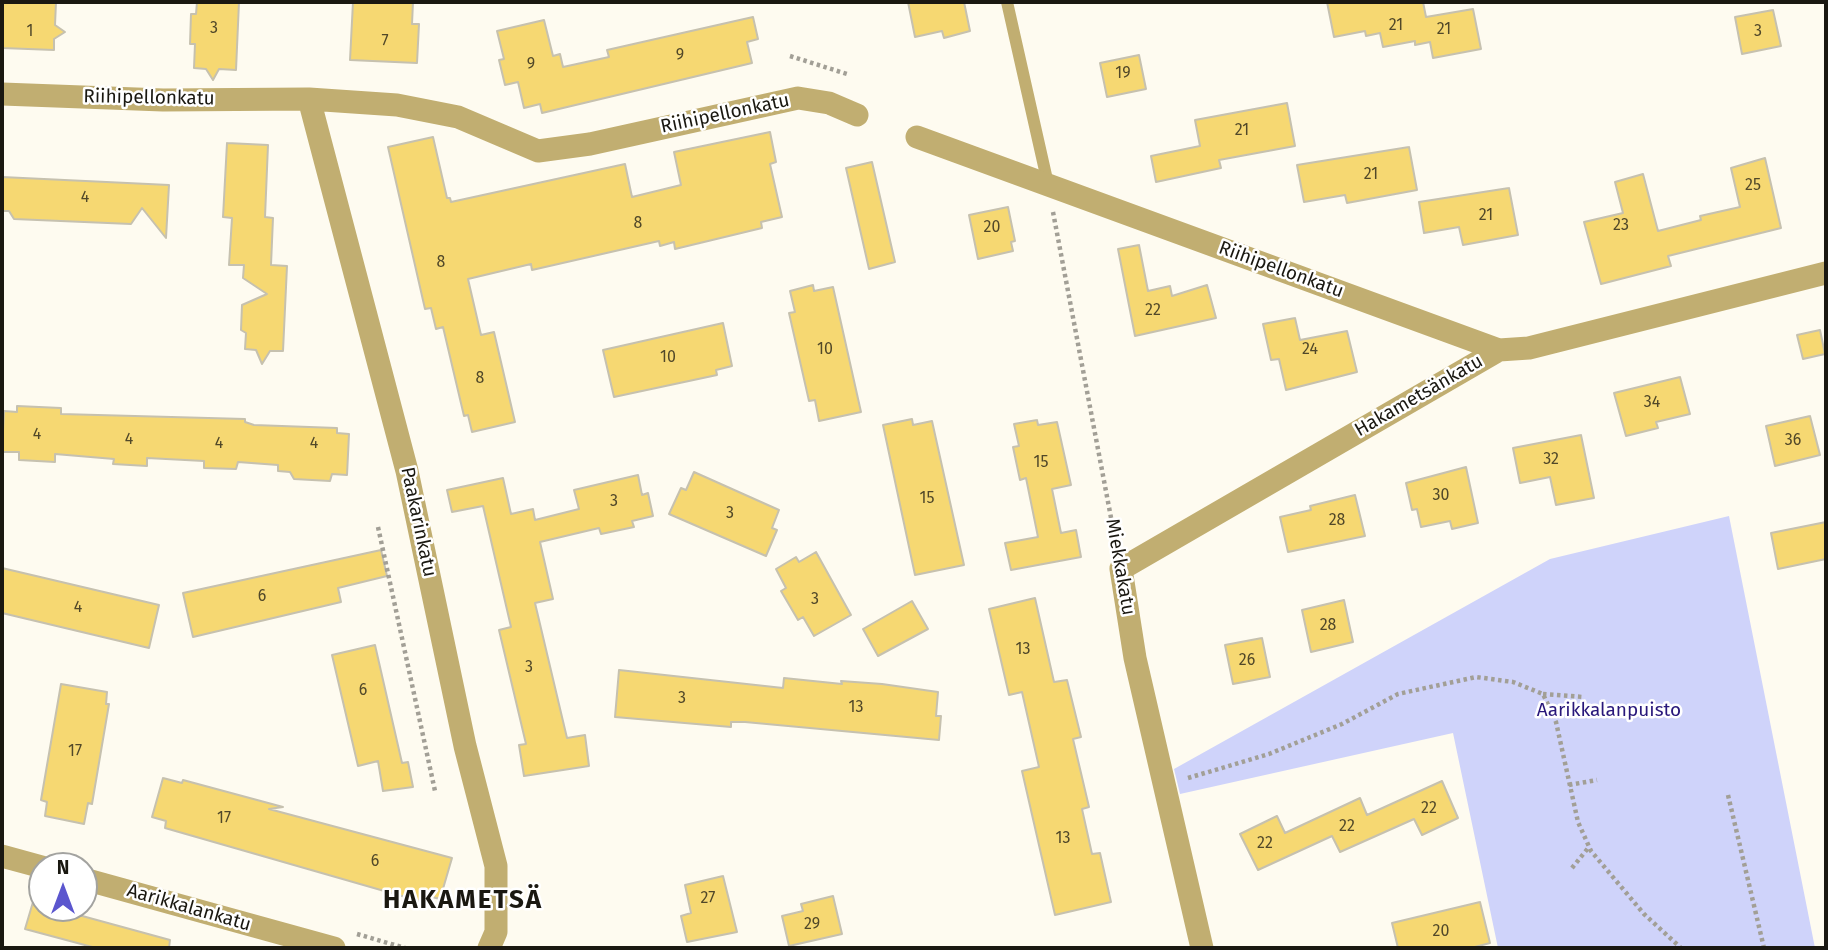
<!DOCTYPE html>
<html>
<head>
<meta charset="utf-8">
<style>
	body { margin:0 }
	#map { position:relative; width:1828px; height:950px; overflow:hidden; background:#fefbf0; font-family:"Fira Sans",sans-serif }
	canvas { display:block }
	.frame { position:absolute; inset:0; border:4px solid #1a1811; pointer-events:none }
	.north { position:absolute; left:28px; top:852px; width:70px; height:70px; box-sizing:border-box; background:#fff; border:2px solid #a3a3a0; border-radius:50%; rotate:0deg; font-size:19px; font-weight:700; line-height:28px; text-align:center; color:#1a1811 }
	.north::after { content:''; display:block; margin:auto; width:24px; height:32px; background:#5b56ce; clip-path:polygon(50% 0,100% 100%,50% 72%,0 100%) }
</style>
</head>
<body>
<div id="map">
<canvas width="1828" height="950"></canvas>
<div class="frame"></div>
<div class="north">N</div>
</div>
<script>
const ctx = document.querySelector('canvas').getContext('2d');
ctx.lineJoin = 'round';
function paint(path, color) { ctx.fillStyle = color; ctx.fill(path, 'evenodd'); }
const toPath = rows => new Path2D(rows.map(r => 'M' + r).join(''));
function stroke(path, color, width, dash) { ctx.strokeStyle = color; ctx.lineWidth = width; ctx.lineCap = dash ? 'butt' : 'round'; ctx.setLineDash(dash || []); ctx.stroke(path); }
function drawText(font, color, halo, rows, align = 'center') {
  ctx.font = font + ' "Fira Sans",sans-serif'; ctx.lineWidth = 5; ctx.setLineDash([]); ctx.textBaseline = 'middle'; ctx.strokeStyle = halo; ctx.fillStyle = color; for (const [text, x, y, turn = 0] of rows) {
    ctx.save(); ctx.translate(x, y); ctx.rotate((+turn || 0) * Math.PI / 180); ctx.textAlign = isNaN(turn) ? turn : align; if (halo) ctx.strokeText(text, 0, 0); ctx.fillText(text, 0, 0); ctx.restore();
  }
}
const green = toPath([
	[1729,516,1815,948,1498,948,1453,733,1180,794,1174,769,1550,559]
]);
const building = toPath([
	[2,2,56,2,55,25,65,32,54,39,54,50,2,48,2,2],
	[197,2,239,2,236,70,219,69,213,80,206,69,194,68,195,44,190,44,191,14,196,14,197,2],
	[353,2,413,2,412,24,419,24,417,63,350,60,353,2],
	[908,2,964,2,970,31,944,38,942,31,915,37,908,2],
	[1327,2,1423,2,1426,17,1473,9,1481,49,1433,58,1430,42,1415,45,1415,41,1383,47,1380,33,1366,36,1365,31,1334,37,1327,2],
	[1773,10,1781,46,1742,54,1735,17,1773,10],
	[753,17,758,39,747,42,752,63,542,113,540,104,524,108,518,82,505,85,499,60,504,59,497,31,544,20,553,56,560,54,563,67,609,57,607,50,753,17],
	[1139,55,1146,89,1107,97,1100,63,1139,55],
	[1287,103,1295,146,1219,160,1221,168,1156,182,1151,156,1200,146,1195,120,1287,103],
	[770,132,776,162,770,164,782,217,761,222,762,228,675,249,674,242,660,246,659,241,532,270,531,264,468,279,481,335,494,332,515,422,472,432,468,415,464,416,443,327,436,329,431,308,425,309,388,147,433,137,447,198,450,198,451,202,625,164,632,197,681,185,674,152,770,132],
	[227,143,268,145,265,217,273,218,271,265,287,266,283,351,270,351,262,364,256,350,245,349,246,333,241,330,242,305,267,294,243,278,244,265,229,265,232,218,223,217,227,143],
	[1409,147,1417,190,1347,203,1345,195,1304,202,1297,165,1409,147],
	[1765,158,1781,228,1668,256,1671,266,1601,284,1584,222,1623,213,1615,182,1643,174,1658,231,1701,220,1700,216,1740,207,1731,168,1765,158],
	[872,162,895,262,869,269,846,168,872,162],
	[2,177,169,185,166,238,142,208,131,224,14,219,9,211,2,211,2,177],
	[1509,188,1518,235,1463,245,1459,227,1424,233,1419,202,1509,188],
	[1008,207,1015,241,1011,242,1013,251,978,259,969,215,1008,207],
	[1139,245,1148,291,1170,286,1172,296,1207,285,1216,318,1135,336,1118,249,1139,245],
	[813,285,814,291,833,287,861,412,819,421,815,400,809,401,789,313,795,312,790,291,813,285],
	[1295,318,1300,340,1347,331,1357,372,1286,390,1279,359,1271,360,1263,324,1295,318],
	[723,323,732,366,716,370,717,375,614,397,603,350,723,323],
	[1820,330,1825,354,1803,359,1797,335,1820,330],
	[1680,377,1690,414,1656,422,1658,428,1626,436,1614,393,1680,377],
	[17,406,61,408,61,414,245,419,245,422,254,425,337,428,337,433,349,434,347,475,332,474,330,481,294,479,290,472,278,471,278,465,238,462,236,469,204,468,204,461,147,458,147,466,113,464,114,459,55,454,55,462,19,460,19,452,2,452,4,411,17,412,17,406],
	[1810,416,1820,455,1775,466,1766,426,1810,416],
	[912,419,913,425,932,421,964,565,915,575,883,425,912,419],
	[1037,420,1038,425,1057,422,1071,485,1052,489,1061,533,1076,530,1081,557,1011,570,1005,543,1038,537,1026,478,1020,480,1013,447,1019,446,1014,424,1037,420],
	[1581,435,1594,498,1556,505,1550,477,1520,483,1513,448,1581,435],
	[1466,467,1478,523,1452,529,1450,521,1421,527,1417,509,1412,510,1406,483,1466,467],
	[694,472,779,510,772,528,777,530,766,556,669,514,681,488,686,490,694,472],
	[638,475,642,495,648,493,653,516,632,521,634,527,601,534,599,528,540,542,553,599,535,603,567,738,585,735,589,766,524,776,519,745,526,744,499,630,511,627,483,506,452,512,447,490,503,478,511,514,533,509,535,520,579,509,574,490,638,475],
	[1355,495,1365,536,1288,552,1280,517,1311,510,1310,506,1355,495],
	[1826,522,1826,559,1778,569,1771,533,1826,522],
	[381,550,387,576,338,588,341,602,193,637,183,593,381,550],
	[816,552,851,615,814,636,803,617,798,620,781,591,786,588,776,569,796,557,799,562,816,552],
	[2,568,159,605,149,648,2,613,2,568],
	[1035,598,1054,682,1067,680,1081,737,1073,739,1089,807,1082,809,1092,854,1100,853,1111,902,1055,915,1022,771,1039,767,1022,692,1009,695,989,609,1035,598],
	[1344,600,1353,642,1311,652,1302,610,1344,600],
	[912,601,928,629,878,656,863,629,912,601],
	[1262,638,1270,677,1233,684,1225,645,1262,638],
	[375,645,402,763,408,762,413,787,383,791,378,761,358,766,332,655,375,645],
	[619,670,783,688,784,678,842,684,841,681,882,684,938,692,936,716,941,716,939,740,745,722,731,722,731,727,615,717,619,670],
	[61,684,107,692,106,704,109,704,92,804,88,803,84,824,45,816,47,802,41,800,61,684],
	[163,778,182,783,183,780,283,807,269,809,452,858,440,899,428,896,426,903,165,828,166,821,152,817,163,778],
	[1442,781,1458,818,1422,835,1414,819,1340,852,1332,836,1258,870,1240,834,1277,816,1285,833,1360,798,1367,815,1442,781],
	[723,876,737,932,687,942,681,916,691,913,685,885,723,876],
	[833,896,842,934,789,946,782,916,803,911,801,904,833,896],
	[33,902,42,905,42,908,53,908,170,940,169,948,96,948,25,929,33,902],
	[1480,902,1490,943,1471,948,1398,948,1392,923,1480,902]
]);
const path = toPath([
	[790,56,847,74],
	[1053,212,1116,544],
	[378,527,435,791],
	[1543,694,1583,697],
	[1188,778,1269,754,1342,724,1398,694,1476,677,1513,682,1543,694,1556,722,1578,822,1591,851,1644,914,1681,948],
	[1569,785,1597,780],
	[1728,795,1764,948],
	[1572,868,1589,847],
	[357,934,405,948]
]);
const service = toPath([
	[1007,2,1048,184]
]);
const minor = toPath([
	[2,94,163,100,309,99,397,105,458,117,538,151,590,144,798,98,829,103,857,115],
	[309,99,407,471,465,746,496,866,496,932,489,948],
	[917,137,1499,350],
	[2,856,42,867],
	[84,879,334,948],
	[1202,948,1135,658,1121,569,1499,350,1529,348,1826,273]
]);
const numberNames = [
	["21",1396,26],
	["3",214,29],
	["21",1444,30],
	["1",30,32],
	["3",1758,32],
	["7",385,42],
	["9",680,56],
	["9",531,65],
	["19",1123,74],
	["21",1242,131],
	["21",1371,175],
	["25",1753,186],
	["4",85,198],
	["21",1486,216],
	["8",638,224],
	["23",1621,226],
	["20",992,228],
	["8",441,263],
	["22",1153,311],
	["10",825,350],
	["24",1310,350],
	["10",668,358],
	["8",480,379],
	["34",1652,403],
	["4",37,435],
	["4",129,440],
	["36",1793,441],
	["4",219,444],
	["4",314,444],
	["32",1551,460],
	["15",1041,463],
	["30",1441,496],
	["15",927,499],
	["3",614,502],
	["3",730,514],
	["28",1337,521],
	["6",262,597],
	["3",815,600],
	["4",78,608],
	["28",1328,626],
	["13",1023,650],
	["26",1247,661],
	["3",529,668],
	["6",363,691],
	["3",682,699],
	["13",856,708],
	["17",75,752],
	["22",1429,809],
	["17",224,819],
	["22",1347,827],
	["13",1063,839],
	["22",1265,844],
	["6",375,862],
	["27",708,899],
	["29",812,925],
	["20",1441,932]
];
const streetNames = [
	["Riihipellonkatu",149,98,1],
	["Riihipellonkatu",725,114,-12],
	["Riihipellonkatu",1281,270,20],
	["Hakametsänkatu",1419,396,-30],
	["Paakarinkatu",418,522,78],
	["Miekkakatu",1120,567,80],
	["Aarikkalankatu",189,908,16]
];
const parkNames = [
	["Aarikkalanpuisto",1609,711]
];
const districtNames = [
	["HAKAMETSÄ",463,901]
];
paint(green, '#cfd3fa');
paint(building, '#f6d872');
stroke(building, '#c6c1af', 2);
stroke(path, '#a29f96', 4.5, [3.5, 3.5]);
stroke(service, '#c1ae71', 12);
stroke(minor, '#c1ae71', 23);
drawText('16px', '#514829', null, numberNames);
drawText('19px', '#1a1811', '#fff', streetNames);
drawText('19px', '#28177a', '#fff', parkNames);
ctx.letterSpacing = '2px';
drawText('bold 26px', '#1a1811', '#fff', districtNames);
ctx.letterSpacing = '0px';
</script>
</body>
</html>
